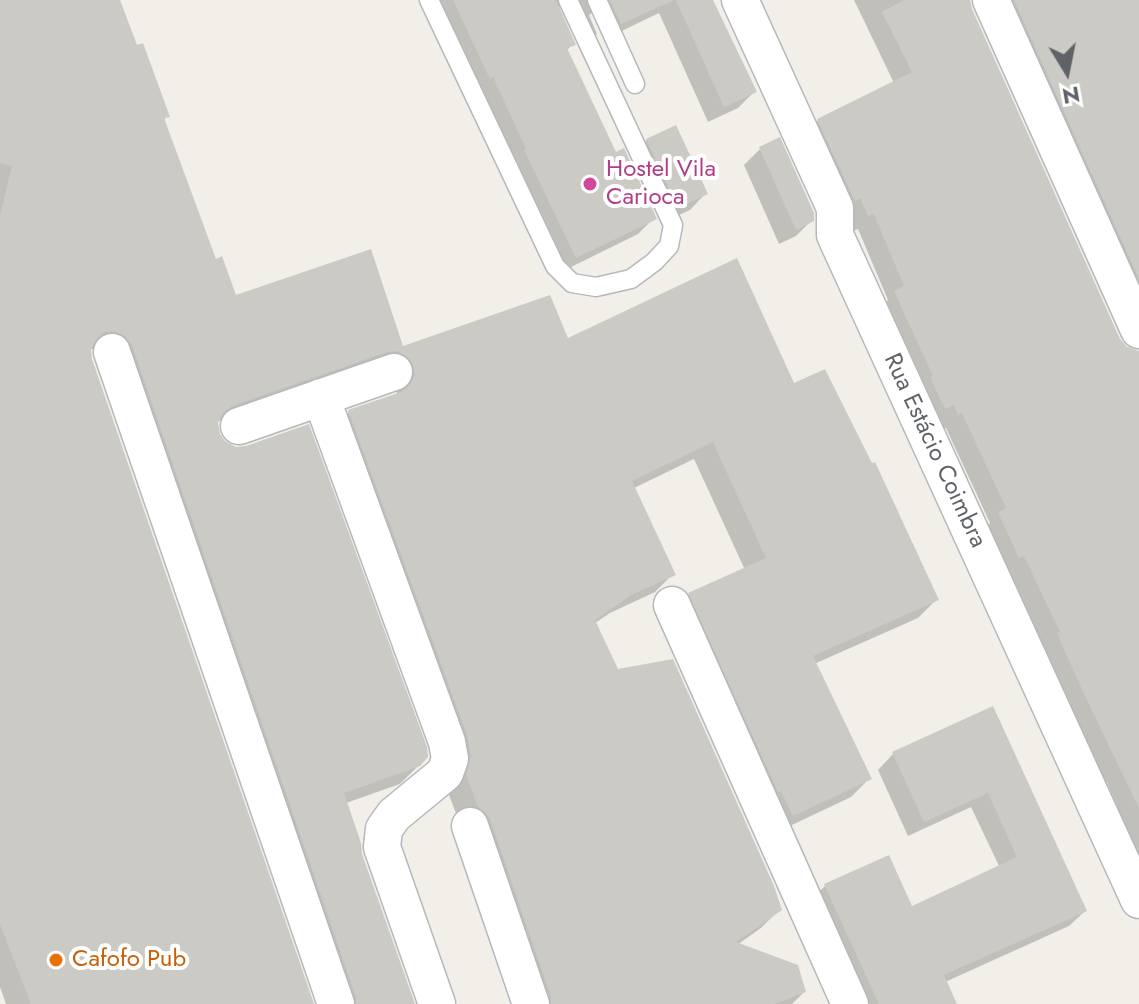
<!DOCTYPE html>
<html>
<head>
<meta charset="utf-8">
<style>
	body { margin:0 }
	#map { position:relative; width:1139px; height:1004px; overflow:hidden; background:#f1efe8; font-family:Jost,sans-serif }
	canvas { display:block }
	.north { position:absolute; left:1027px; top:32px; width:80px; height:80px; -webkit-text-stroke:6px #fff; paint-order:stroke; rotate:170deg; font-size:22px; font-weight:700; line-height:32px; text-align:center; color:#5f6368 }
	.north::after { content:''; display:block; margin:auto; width:28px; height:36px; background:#5f6368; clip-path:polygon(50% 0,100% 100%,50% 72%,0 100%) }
</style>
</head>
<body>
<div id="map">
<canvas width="1139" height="1004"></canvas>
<div class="north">N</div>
</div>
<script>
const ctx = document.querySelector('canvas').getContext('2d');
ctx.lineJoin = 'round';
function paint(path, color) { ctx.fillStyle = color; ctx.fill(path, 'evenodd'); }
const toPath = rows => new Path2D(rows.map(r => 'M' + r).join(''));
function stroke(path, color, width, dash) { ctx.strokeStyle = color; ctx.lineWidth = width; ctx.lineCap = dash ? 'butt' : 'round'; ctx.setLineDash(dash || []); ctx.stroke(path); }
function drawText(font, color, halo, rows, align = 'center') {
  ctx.font = font + ' Jost,sans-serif'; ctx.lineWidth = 8; ctx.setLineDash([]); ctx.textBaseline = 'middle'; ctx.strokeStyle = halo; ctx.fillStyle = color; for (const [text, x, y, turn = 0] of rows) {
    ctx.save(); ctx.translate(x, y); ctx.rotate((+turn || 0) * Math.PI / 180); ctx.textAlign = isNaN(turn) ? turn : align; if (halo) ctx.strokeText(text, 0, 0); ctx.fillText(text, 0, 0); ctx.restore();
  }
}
const shadow = toPath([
	[0,0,117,0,167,116,163,121,215,261,235,297,401,348,566,341,793,386,936,600,918,618,814,664,869,779,851,797,775,833,671,613,690,595,745,570,694,459,634,488,673,574,655,592,610,613,595,623,617,672,779,910,761,928,737,945,804,992,792,1004,529,1004,449,795,453,776,331,430,349,412,397,395,396,383,367,370,216,422,217,433,419,765,400,784,346,803,360,854,413,1004,334,1004,96,349,90,349,90,359,312,1004,6,1004,0,987],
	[433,0,710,0,754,92,738,108,708,122,659,13,605,39,592,13,589,15,597,34,581,49,560,7,557,9,573,44,566,51,615,155,654,218,638,234,559,273],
	[854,0,969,0,970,9,1118,340,1126,349,1139,352,1139,859,1107,782,1104,784,1042,651,1044,649,1008,571,983,530,990,523,946,428,942,430,879,309,888,300,858,229,852,231,802,136,818,120,894,83],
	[988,0,1139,0,1139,330],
	[647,140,705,194,690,210,662,223,631,156],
	[760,149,812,220,796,236,779,244,744,165],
	[992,709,1085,911,1069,926,945,982,955,1004,856,1004,809,902,825,886,911,909,1000,868,971,807,908,836,878,770,893,754]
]);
const building = toPath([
	[0,0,120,0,137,45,143,43,170,117,164,118,216,259,222,256,236,295,371,249,403,346,550,295,568,338,737,258,794,383,825,369,872,463,875,462,939,600,813,656,872,779,793,816,781,791,778,792,688,593,766,558,713,442,632,481,676,575,631,595,595,620,618,669,673,659,774,886,782,910,736,942,798,965,806,992,774,1004,551,1004,551,997,490,819,484,811,478,807,466,775,471,756,467,735,348,410,401,392,410,385,415,375,413,364,407,356,397,351,387,352,232,406,223,413,218,423,220,434,225,441,236,447,246,446,309,424,427,747,428,757,420,766,344,793,361,843,362,854,415,1004,356,1004,356,997,132,345,125,336,115,331,104,332,96,339,91,349,92,359,314,1004,31,1004,0,924,0,216,12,166,0,163],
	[453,0,556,0,576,45,567,48,616,152,624,148,657,219,576,258,524,150,526,149,493,77,490,79],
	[610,0,674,0,621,24],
	[676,0,713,0,757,92,724,107],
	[904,0,970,0,972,9,1120,339,1127,347,1139,351,1139,808,1084,694,1057,633,1060,632,1024,556,1019,558,998,512,1006,508,962,413,958,415,954,405,945,409,930,377,933,376,894,291,904,286,874,214,868,216,860,198,855,201,817,119,912,72,882,12],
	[1014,0,1139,0,1139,279],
	[676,125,708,194,678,208,646,139],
	[780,137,814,213,814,221,796,230,759,147],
	[993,706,1087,911,944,975,957,1004,879,1004,824,884,889,855,912,906,1017,857,988,793,924,822,892,752]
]);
const lane = toPath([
	[429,0,555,266,572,283,596,287,631,279,654,262,669,246,673,225,568,0],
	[597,0,635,84]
]);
const street = toPath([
	[740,0,835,208,835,235,1139,900],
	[991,0,1139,330],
	[112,352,336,1004],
	[321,397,447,742,450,759,445,773,394,815,384,829,382,847,437,1004],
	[239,426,394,372],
	[672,605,850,1004],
	[470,826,531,1004]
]);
const markers = [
	[590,184,8,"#d1479c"],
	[56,960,8,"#e8710a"]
];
const hotelNames = [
	["Hostel Vila",606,170],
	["Carioca",606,198]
];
const streetNames = [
	["Rua Estácio Coimbra",934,451,65]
];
const foodNames = [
	["Cafofo Pub",72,960]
];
paint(shadow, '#0003');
paint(building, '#cccac5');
stroke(lane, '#b5b8bc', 21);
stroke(street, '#b5b8bc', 39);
stroke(lane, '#fff', 18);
stroke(street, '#fff', 36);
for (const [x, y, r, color] of markers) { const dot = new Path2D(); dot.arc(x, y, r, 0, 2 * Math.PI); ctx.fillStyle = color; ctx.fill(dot); stroke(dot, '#fff', 3); }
drawText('24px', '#b23c85', '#fff', hotelNames, 'left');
drawText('24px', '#5f6368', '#fff', streetNames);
drawText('24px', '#c56008', '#fff', foodNames, 'left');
</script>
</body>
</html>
